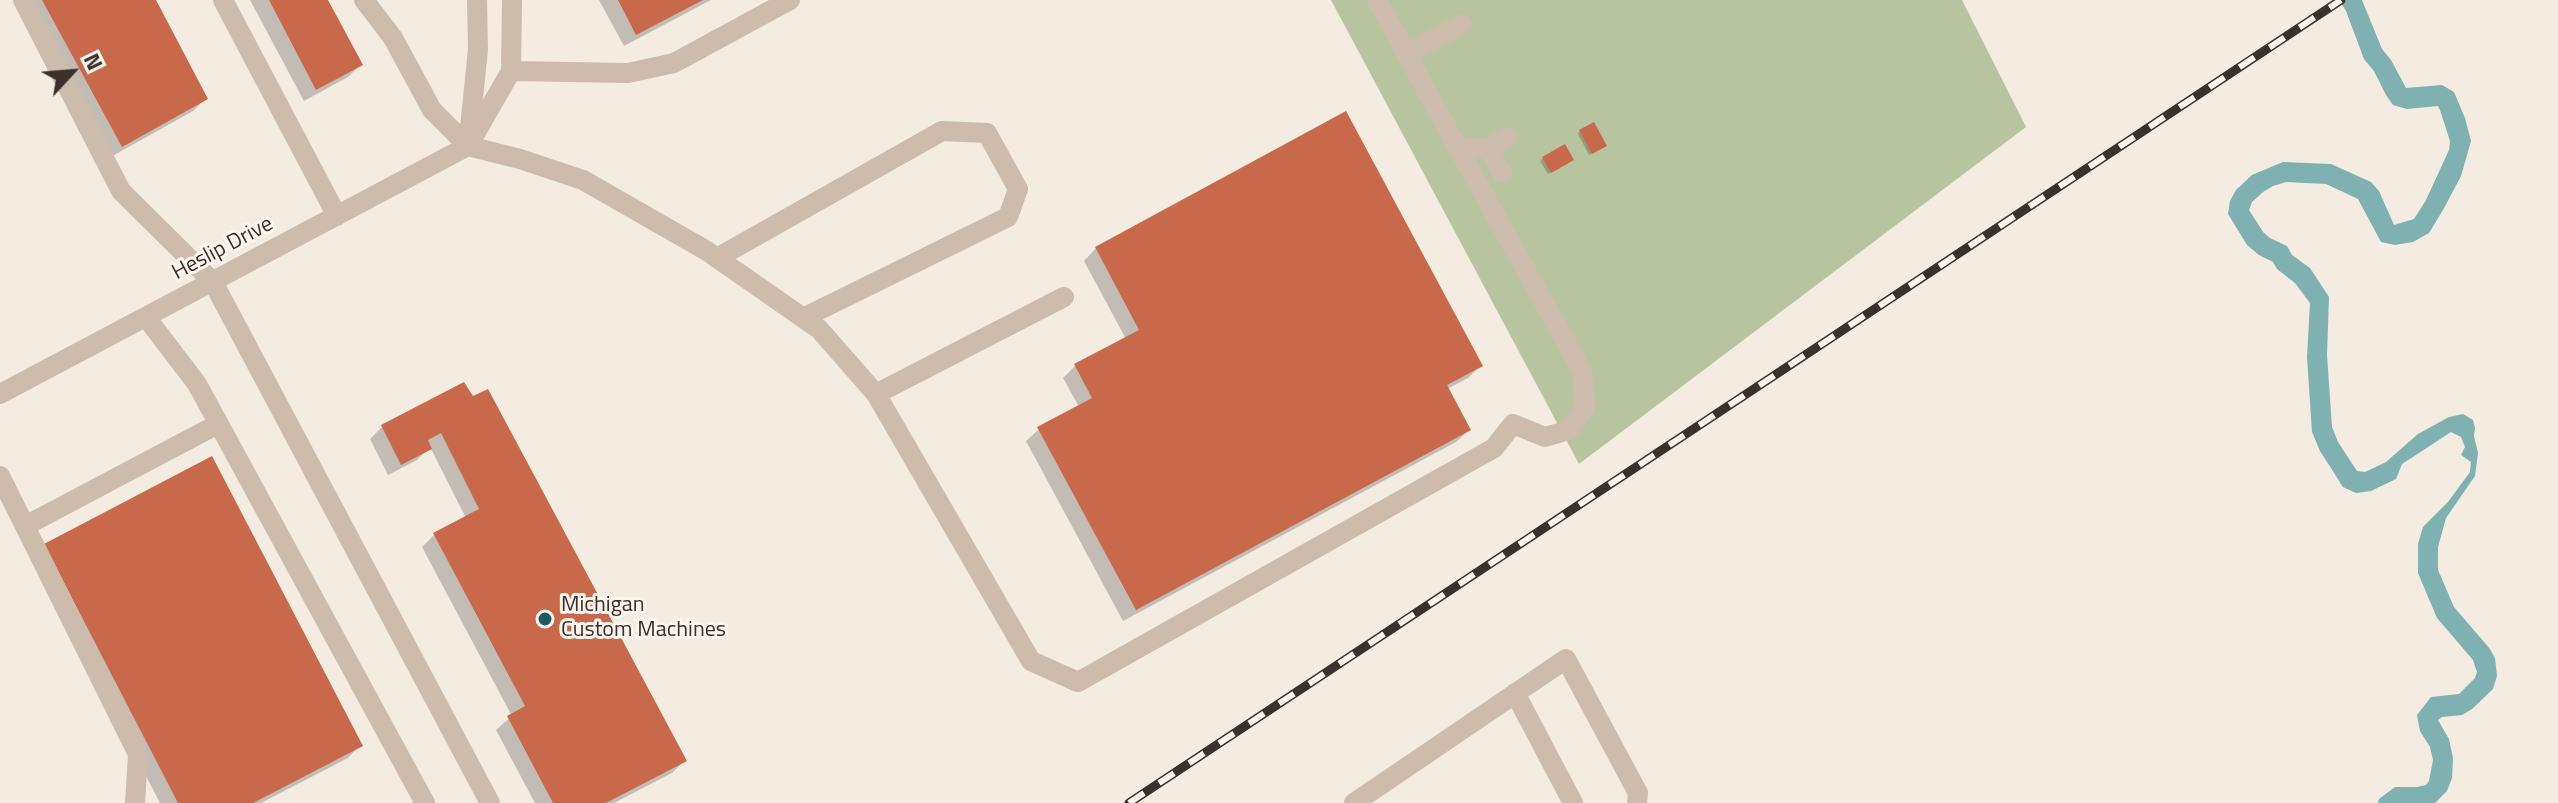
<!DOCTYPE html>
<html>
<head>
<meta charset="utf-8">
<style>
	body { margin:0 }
	#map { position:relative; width:2558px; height:803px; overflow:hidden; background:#f4ebe1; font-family:"Titillium Web",sans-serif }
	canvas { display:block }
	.north { position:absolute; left:32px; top:32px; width:80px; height:80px; -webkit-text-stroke:6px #fbf5ee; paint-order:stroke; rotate:64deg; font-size:22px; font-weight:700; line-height:32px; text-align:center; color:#3b302b }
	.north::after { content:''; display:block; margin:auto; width:28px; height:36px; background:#3b302b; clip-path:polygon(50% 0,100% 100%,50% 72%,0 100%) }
</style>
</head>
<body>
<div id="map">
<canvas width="2558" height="803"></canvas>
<div class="north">N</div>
</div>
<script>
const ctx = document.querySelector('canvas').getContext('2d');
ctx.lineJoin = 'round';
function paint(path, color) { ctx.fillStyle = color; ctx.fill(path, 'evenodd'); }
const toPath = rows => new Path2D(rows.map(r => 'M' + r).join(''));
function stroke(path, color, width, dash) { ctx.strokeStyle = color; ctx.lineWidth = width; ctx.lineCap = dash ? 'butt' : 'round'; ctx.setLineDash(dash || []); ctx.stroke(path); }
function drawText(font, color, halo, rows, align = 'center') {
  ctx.font = font + ' "Titillium Web",sans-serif'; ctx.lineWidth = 6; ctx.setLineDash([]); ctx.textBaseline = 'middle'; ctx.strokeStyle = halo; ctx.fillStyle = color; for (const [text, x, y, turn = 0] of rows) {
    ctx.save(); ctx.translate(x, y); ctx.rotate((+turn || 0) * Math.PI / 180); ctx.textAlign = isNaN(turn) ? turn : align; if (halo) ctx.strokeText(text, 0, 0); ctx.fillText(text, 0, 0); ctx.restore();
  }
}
const green = toPath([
	[1331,0,1962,0,2026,127,1579,464]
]);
const water = toPath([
	[2339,0,2362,0,2382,49,2391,60,2406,88,2442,85,2454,92,2465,118,2471,141,2461,176,2443,210,2429,233,2413,242,2395,245,2381,242,2358,199,2326,184,2286,182,2273,186,2263,192,2252,202,2249,210,2263,232,2270,238,2287,246,2292,255,2310,268,2329,297,2327,355,2332,427,2338,442,2357,471,2365,472,2386,462,2418,434,2449,417,2463,414,2473,420,2475,428,2474,436,2478,453,2475,476,2446,518,2438,547,2438,570,2454,607,2490,649,2495,658,2497,676,2493,689,2472,709,2462,715,2442,717,2438,720,2449,739,2453,758,2452,778,2447,791,2435,803,2378,803,2379,799,2395,787,2417,787,2426,785,2429,781,2433,760,2430,747,2420,731,2417,715,2431,697,2459,694,2475,678,2477,672,2473,660,2437,618,2418,573,2418,544,2423,527,2448,502,2470,472,2471,462,2461,455,2465,447,2461,437,2451,432,2402,464,2396,479,2371,491,2356,493,2343,487,2320,451,2312,432,2307,357,2310,303,2295,283,2277,269,2273,262,2259,255,2247,245,2228,214,2230,201,2236,190,2252,175,2283,162,2331,164,2371,182,2379,191,2394,225,2414,219,2426,200,2449,150,2450,141,2440,110,2438,106,2407,109,2393,105,2386,95,2374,71,2364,59,2346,11]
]);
const shadow = toPath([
	[23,0,154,0,205,99,193,111,109,158],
	[250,0,326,0,360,65,348,77,304,101],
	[599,0,711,0,624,46],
	[1580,131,1602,148,1589,155,1578,134],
	[1543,158,1569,163,1548,174,1540,161],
	[1096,248,1480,366,1468,378,1447,389,1469,430,1456,442,1123,621,1026,441,1039,429,1079,407,1063,378,1075,366,1126,339,1084,261],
	[463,385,685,760,672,773,614,803,535,803,496,730,512,716,422,547,434,535,466,518,430,447,417,460,388,475,370,439,382,427],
	[33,558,360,745,348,758,261,803,160,803]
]);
const building = toPath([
	[42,0,156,0,208,99,122,147],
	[269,0,328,0,363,65,316,90],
	[618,0,703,0,636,35],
	[1346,111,1483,366,1447,385,1471,430,1136,610,1037,427,1092,398,1074,364,1139,330,1095,247],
	[1594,122,1607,146,1592,154,1579,130],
	[1565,144,1574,160,1551,173,1542,157],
	[464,382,473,396,488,389,687,761,606,803,553,803,507,716,525,706,433,533,479,509,441,433,428,440,432,449,401,465,381,425],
	[212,456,363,746,253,803,178,803,44,544]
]);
const minor = toPath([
	[23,0,121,191,213,282,490,803],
	[223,0,337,216],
	[364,0,393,38,432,110,468,146,520,159,583,180,707,251,819,329,876,394,1031,661,1078,682,1494,448,1513,424,1545,437,1569,430,1585,407,1582,371,1458,148],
	[1377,0,1458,148,1488,148,1507,137],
	[1407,54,1462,24],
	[511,71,628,73,674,63,790,0],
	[469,138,478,49,477,0],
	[468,146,511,71,512,0],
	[1488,148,1502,173],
	[717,258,942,131,987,133,1018,189,1008,217,803,318],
	[146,317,197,384,425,803],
	[0,394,468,146],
	[876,394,1064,297],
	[0,476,138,754,135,803],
	[25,526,218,424],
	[1515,693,1573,803],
	[1354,803,1566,659,1638,793,1637,803]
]);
const rail = toPath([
	[1129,803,2341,0]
]);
const markers = [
	[545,619,8,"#1f5a5e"]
];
const streetNames = [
	["Heslip Drive",223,249,-28]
];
const poiNames = [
	["Michigan",561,606],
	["Custom Machines",561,631]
];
paint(green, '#b8c4a0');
paint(water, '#7fb0b2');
paint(shadow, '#0003');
paint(building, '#c8694b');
stroke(minor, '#cdbbac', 20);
stroke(rail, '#3b302b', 9);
stroke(rail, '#fbf5ee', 6, [18]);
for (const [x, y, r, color] of markers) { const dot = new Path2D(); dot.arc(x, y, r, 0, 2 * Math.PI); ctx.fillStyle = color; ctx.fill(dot); stroke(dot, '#fbf5ee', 3); }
drawText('22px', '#3b302b', '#fbf5ee', streetNames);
drawText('22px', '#3b302b', '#fbf5ee', poiNames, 'left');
</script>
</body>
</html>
